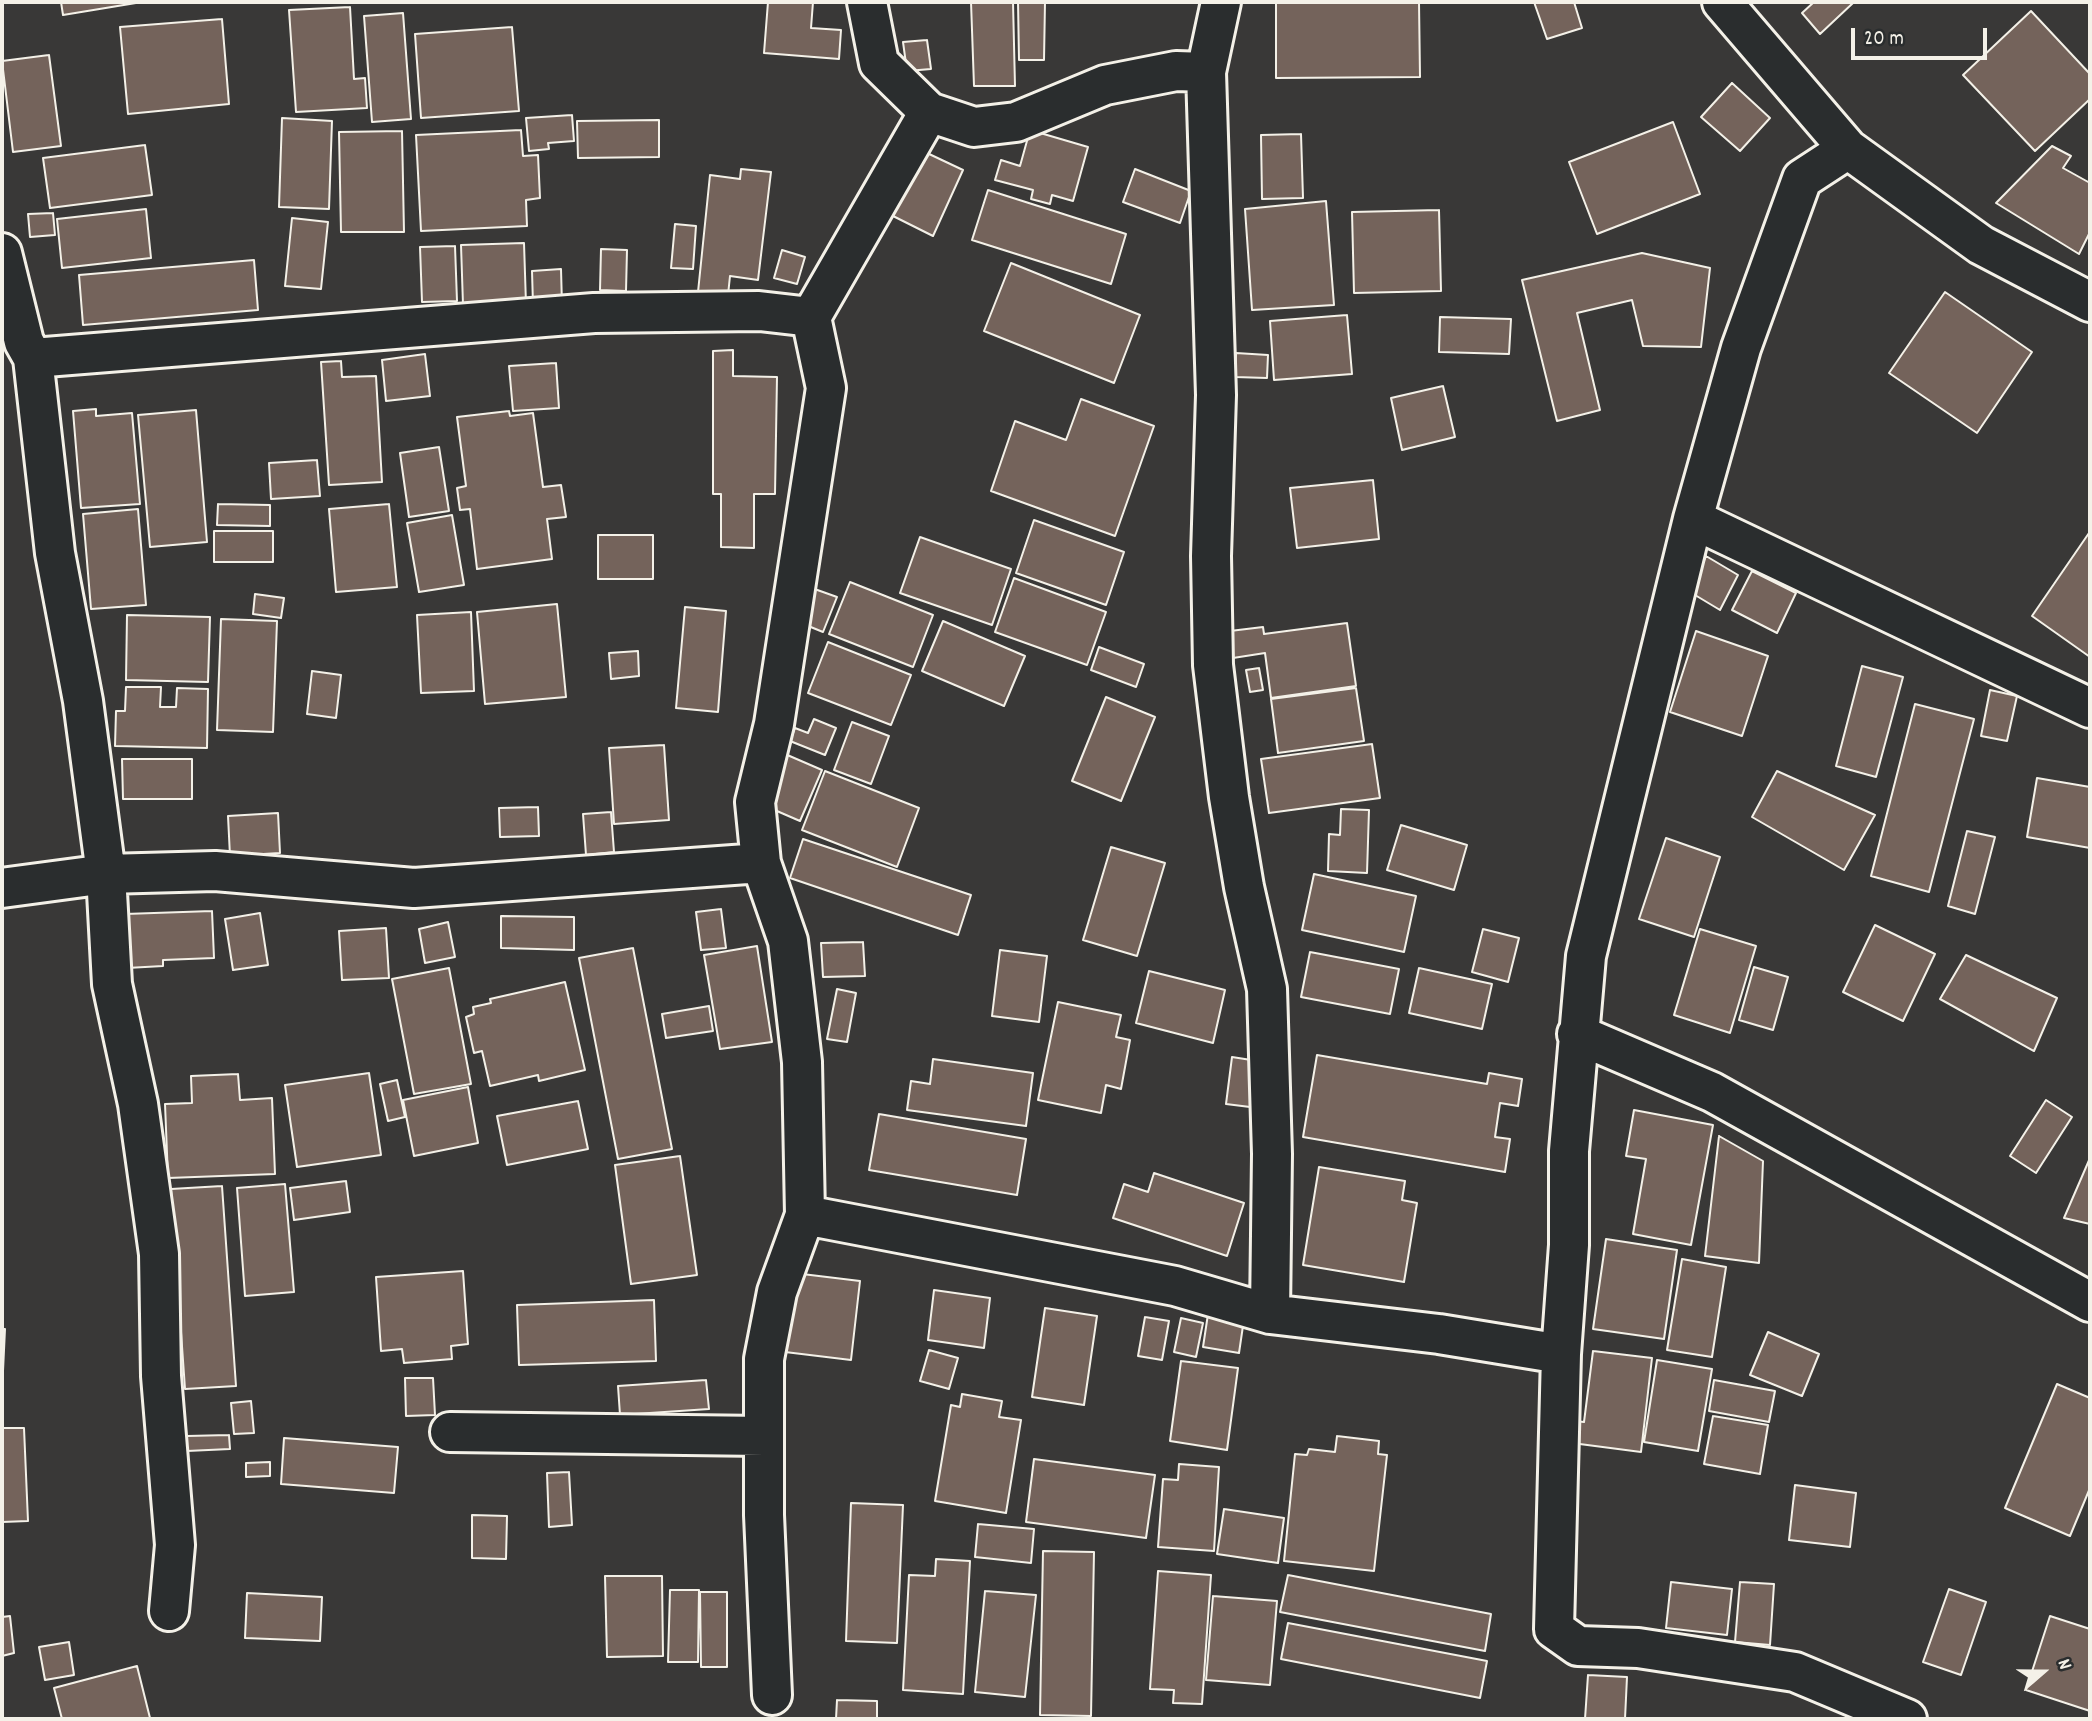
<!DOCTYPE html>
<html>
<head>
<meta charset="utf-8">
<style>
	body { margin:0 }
	#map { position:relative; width:2092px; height:1721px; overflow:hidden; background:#393837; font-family:Dekko,sans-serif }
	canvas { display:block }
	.frame { position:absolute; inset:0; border:4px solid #f4f1e8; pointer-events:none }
	.north { position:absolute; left:2008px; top:1637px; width:70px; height:70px; -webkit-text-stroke:5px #2a2d2e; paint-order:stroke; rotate:70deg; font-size:19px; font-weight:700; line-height:28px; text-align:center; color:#f4f1e8 }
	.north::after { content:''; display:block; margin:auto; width:24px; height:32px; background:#f4f1e8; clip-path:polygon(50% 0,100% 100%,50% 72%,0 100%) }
	.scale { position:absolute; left:1851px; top:28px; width:136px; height:32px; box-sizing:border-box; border:4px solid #f4f1e8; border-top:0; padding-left:9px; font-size:21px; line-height:24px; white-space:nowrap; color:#f4f1e8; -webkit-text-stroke:5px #2a2d2e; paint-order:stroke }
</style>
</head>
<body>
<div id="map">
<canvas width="2092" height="1721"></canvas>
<div class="frame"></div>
<div class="north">N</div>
<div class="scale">20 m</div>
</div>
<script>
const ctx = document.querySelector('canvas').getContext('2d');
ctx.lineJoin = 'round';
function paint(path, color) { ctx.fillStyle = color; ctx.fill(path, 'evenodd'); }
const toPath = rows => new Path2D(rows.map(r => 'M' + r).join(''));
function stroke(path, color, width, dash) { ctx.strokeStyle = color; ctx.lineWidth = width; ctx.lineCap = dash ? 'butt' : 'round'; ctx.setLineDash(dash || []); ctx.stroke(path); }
const building = toPath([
	[61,2,142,2,63,15,61,2],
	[768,2,813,2,811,28,841,30,839,59,764,53,768,2],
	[971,2,1013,2,1015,86,974,86,971,2],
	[1018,2,1045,2,1044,60,1019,60,1018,2],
	[1276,2,1419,2,1420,77,1276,78,1276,2],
	[1534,2,1574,2,1582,28,1547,39,1534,2],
	[1814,2,1852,2,1853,3,1820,34,1802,13,1814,2],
	[350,7,354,79,365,78,367,108,296,112,289,10,350,7],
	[2031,11,2090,74,2090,99,2035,151,1963,75,2031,11],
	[403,13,411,119,372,122,364,16,403,13],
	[222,19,229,104,128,114,120,27,222,19],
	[512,27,519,111,421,118,415,34,512,27],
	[927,40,931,69,907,71,903,42,927,40],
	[49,55,61,146,13,152,2,61,49,55],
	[1732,83,1770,118,1740,151,1701,117,1732,83],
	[572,115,574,141,548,143,549,149,529,151,526,118,572,115],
	[282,118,332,121,329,209,279,207,282,118],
	[659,120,659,157,578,158,577,121,659,120],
	[1673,122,1700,194,1597,234,1569,162,1673,122],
	[521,130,523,156,538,155,540,198,526,200,527,226,421,231,416,135,521,130],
	[1030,130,1088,147,1073,201,1052,195,1050,204,1031,199,1033,190,995,180,1001,160,1020,166,1030,130],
	[402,131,404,232,341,232,339,132,402,131],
	[1301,134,1303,198,1262,199,1261,135,1301,134],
	[145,145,152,195,50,208,43,158,145,145],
	[2052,146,2071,156,2063,168,2090,183,2090,232,2079,254,1996,203,2052,146],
	[927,153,963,170,933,236,885,212,905,168,917,174,927,153],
	[741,169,771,172,758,280,730,276,728,295,698,292,710,175,740,179,741,169],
	[1135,169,1191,191,1180,223,1123,202,1135,169],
	[988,190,1126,234,1111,284,972,240,988,190],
	[1326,201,1334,305,1252,310,1245,209,1326,201],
	[146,209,151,258,62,268,57,219,146,209],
	[1439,210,1441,291,1354,293,1352,212,1439,210],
	[53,213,55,235,30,237,28,214,53,213],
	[292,218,328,222,321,289,285,286,292,218],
	[675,224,696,226,693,269,671,268,675,224],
	[524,243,526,304,463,305,461,245,524,243],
	[455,246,457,301,422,302,420,247,455,246],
	[601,249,627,250,626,291,600,290,601,249],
	[782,250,805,257,797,284,774,278,782,250],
	[1642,253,1710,268,1701,347,1643,346,1632,300,1577,313,1600,410,1557,421,1522,280,1642,253],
	[254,260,258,310,83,325,79,275,254,260],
	[1011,263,1140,315,1114,383,984,331,1011,263],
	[561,269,562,305,533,305,532,271,561,269],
	[1945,292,2032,352,1977,433,1889,373,1945,292],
	[1347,315,1352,374,1274,380,1270,321,1347,315],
	[1440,317,1511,319,1509,354,1439,352,1440,317],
	[733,350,733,376,777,377,775,494,754,494,754,548,721,547,721,494,713,494,713,351,733,350],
	[1236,353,1268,355,1267,378,1235,377,1236,353],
	[425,354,430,396,386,401,382,360,425,354],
	[341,361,342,377,376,376,382,482,329,485,321,362,341,361],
	[556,363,559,408,513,411,509,366,556,363],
	[1443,386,1455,437,1402,450,1391,398,1443,386],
	[1081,399,1154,426,1115,536,991,491,1015,421,1066,440,1081,399],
	[96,409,96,416,132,413,140,504,81,508,73,411,96,409],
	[196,410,207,542,150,547,138,415,196,410],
	[509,411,510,416,533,413,543,487,561,485,566,517,547,519,552,559,477,569,470,509,460,510,457,488,466,486,457,417,509,411],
	[439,447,449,511,409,517,400,453,439,447],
	[317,460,320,496,271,499,269,463,317,460],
	[1373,480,1379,539,1297,548,1290,488,1373,480],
	[218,504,270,505,270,526,217,525,218,504],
	[389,504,397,587,336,592,329,509,389,504],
	[138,509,146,605,91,609,83,514,138,509],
	[452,515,464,585,419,592,407,523,452,515],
	[1034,520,1124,552,1106,605,1016,573,1034,520],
	[214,531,273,531,273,562,214,562,214,531],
	[2089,533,2090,534,2090,657,2032,616,2089,533],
	[598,535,653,535,653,579,598,579,598,535],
	[920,537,1011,569,992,625,900,593,920,537],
	[1706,556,1738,575,1720,610,1690,592,1706,556],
	[1752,571,1796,593,1777,633,1732,610,1752,571],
	[1014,578,1106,612,1087,665,995,632,1014,578],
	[850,582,933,615,913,667,829,634,850,582],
	[809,587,837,597,823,632,796,621,809,587],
	[255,594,284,598,281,618,253,614,255,594],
	[557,604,566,697,485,704,477,612,557,604],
	[685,607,726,611,718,712,676,708,685,607],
	[471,612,474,691,421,693,417,615,471,612],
	[127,615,210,617,208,682,126,680,127,615],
	[221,619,277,621,273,732,217,730,221,619],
	[943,621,1025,656,1004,706,922,671,943,621],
	[1347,623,1356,686,1271,698,1265,653,1233,658,1230,631,1263,627,1264,634,1347,623],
	[1696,631,1768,656,1742,736,1670,712,1696,631],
	[828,642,911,675,891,725,808,693,828,642],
	[1099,647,1144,664,1136,687,1091,670,1099,647],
	[638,651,639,676,611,679,609,653,638,651],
	[1862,666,1903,677,1876,777,1836,766,1862,666],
	[1259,668,1263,690,1250,692,1246,670,1259,668],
	[312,671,341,675,336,718,307,714,312,671],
	[126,687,161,687,160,707,176,707,177,688,208,689,207,748,115,746,116,711,125,711,126,687],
	[1356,688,1364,741,1278,753,1271,699,1356,688],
	[1990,690,2017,696,2007,741,1981,736,1990,690],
	[1106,697,1155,717,1121,801,1072,781,1106,697],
	[1915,704,1974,719,1929,892,1871,876,1915,704],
	[814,719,836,728,825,755,790,741,795,728,808,733,814,719],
	[852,722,889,736,871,784,834,770,852,722],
	[1372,744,1380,798,1269,813,1261,759,1372,744],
	[664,745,669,820,614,824,609,748,664,745],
	[785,754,822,770,800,821,763,805,785,754],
	[122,759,192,759,192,799,123,799,122,759],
	[825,771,919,808,897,867,802,830,825,771],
	[1777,771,1875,815,1844,870,1752,817,1777,771],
	[2037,778,2090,787,2090,848,2027,837,2037,778],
	[538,807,539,836,500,837,499,808,538,807],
	[1341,809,1369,810,1367,873,1328,871,1329,834,1340,835,1341,809],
	[611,812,614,852,586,855,583,814,611,812],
	[278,813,280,853,230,856,228,816,278,813],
	[1401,825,1467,845,1454,890,1387,870,1401,825],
	[1967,831,1995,837,1975,914,1948,906,1967,831],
	[1666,838,1720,857,1694,937,1639,919,1666,838],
	[803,839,971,895,958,935,790,878,803,839],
	[1111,847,1165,863,1137,956,1083,940,1111,847],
	[1314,874,1416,896,1404,952,1302,930,1314,874],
	[721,909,726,948,701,950,696,912,721,909],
	[212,911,214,958,163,960,163,966,127,968,125,914,212,911],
	[260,913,268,965,233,970,225,919,260,913],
	[501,916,574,917,574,950,501,948,501,916],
	[448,922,455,957,425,963,419,929,448,922],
	[1875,925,1935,954,1903,1021,1843,992,1875,925],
	[386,928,389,978,342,980,339,931,386,928],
	[1483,929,1519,938,1508,982,1472,972,1483,929],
	[1700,929,1756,946,1730,1033,1674,1015,1700,929],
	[863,942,865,976,823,977,821,943,863,942],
	[757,946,772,1042,720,1049,704,955,757,946],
	[633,948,672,1149,618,1159,579,958,633,948],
	[1000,950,1047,956,1039,1022,992,1016,1000,950],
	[1310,952,1399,969,1390,1014,1301,997,1310,952],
	[1966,955,2057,998,2034,1051,1940,999,1966,955],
	[1754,967,1788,977,1773,1030,1739,1020,1754,967],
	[449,968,471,1084,414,1094,392,979,449,968],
	[1419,968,1492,984,1482,1029,1409,1013,1419,968],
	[1149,971,1225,990,1213,1043,1136,1023,1149,971],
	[565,982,585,1070,539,1081,538,1075,490,1086,482,1051,474,1053,466,1017,474,1014,473,1007,491,1003,490,999,565,982],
	[837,989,856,993,847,1042,827,1039,837,989],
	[1058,1002,1121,1015,1116,1037,1130,1040,1121,1089,1106,1085,1101,1113,1038,1100,1058,1002],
	[709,1006,713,1031,666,1038,662,1014,709,1006],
	[1317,1055,1487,1084,1489,1073,1522,1079,1518,1106,1500,1103,1495,1137,1510,1139,1505,1172,1303,1137,1317,1055],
	[1232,1057,1264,1062,1258,1108,1226,1104,1232,1057],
	[933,1059,1033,1073,1026,1126,907,1110,911,1081,930,1084,933,1059],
	[369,1073,381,1155,297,1167,285,1085,369,1073],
	[238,1074,240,1100,272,1098,275,1174,168,1178,165,1104,192,1103,191,1076,238,1074],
	[397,1080,405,1117,388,1121,380,1084,397,1080],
	[468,1087,478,1143,414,1156,403,1100,468,1087],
	[2046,1100,2072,1117,2036,1173,2010,1156,2046,1100],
	[578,1101,588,1149,507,1165,497,1116,578,1101],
	[1634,1110,1713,1125,1691,1245,1633,1234,1646,1159,1626,1156,1634,1110],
	[879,1114,1026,1139,1017,1195,869,1170,879,1114],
	[1719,1136,1763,1161,1759,1263,1705,1256,1719,1136],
	[680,1156,697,1275,631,1284,615,1165,680,1156],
	[2090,1158,2090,1224,2064,1218,2090,1158],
	[1319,1167,1405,1181,1402,1200,1417,1203,1404,1282,1303,1265,1319,1167],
	[1154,1173,1244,1203,1227,1256,1113,1218,1124,1184,1148,1192,1154,1173],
	[346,1181,350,1212,294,1220,290,1188,346,1181],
	[285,1184,294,1292,245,1296,237,1188,285,1184],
	[222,1186,236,1386,185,1389,171,1189,222,1186],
	[1606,1239,1677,1250,1664,1339,1593,1329,1606,1239],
	[1682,1259,1726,1267,1712,1357,1667,1350,1682,1259],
	[463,1271,468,1344,451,1346,452,1359,404,1363,402,1349,381,1351,376,1277,463,1271],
	[794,1273,860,1281,851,1360,785,1352,794,1273],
	[934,1290,990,1298,984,1348,928,1340,934,1290],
	[654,1300,656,1361,519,1365,517,1305,654,1300],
	[1045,1308,1097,1316,1084,1405,1032,1397,1045,1308],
	[1208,1314,1244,1319,1239,1353,1203,1347,1208,1314],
	[1145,1317,1169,1321,1162,1360,1138,1356,1145,1317],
	[1181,1318,1203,1323,1196,1357,1174,1352,1181,1318],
	[2,1329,5,1329,3,1371,2,1371,2,1329],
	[1768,1332,1819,1354,1802,1396,1750,1375,1768,1332],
	[929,1350,958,1358,949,1389,920,1381,929,1350],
	[1593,1351,1652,1358,1641,1452,1572,1443,1575,1421,1584,1422,1593,1351],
	[1657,1360,1712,1369,1698,1451,1644,1442,1657,1360],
	[1181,1361,1238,1368,1227,1450,1170,1441,1181,1361],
	[405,1378,433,1378,435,1415,406,1416,405,1378],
	[706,1380,709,1409,620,1415,618,1386,706,1380],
	[1714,1380,1775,1391,1769,1422,1709,1411,1714,1380],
	[2057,1384,2090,1398,2090,1488,2070,1536,2005,1508,2057,1384],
	[962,1394,1002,1401,999,1417,1021,1420,1006,1513,935,1501,951,1405,960,1407,962,1394],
	[251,1401,254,1433,234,1434,231,1403,251,1401],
	[1713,1416,1768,1425,1760,1474,1704,1464,1713,1416],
	[2,1428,24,1428,28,1521,2,1522,2,1428],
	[229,1435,230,1449,187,1451,187,1436,229,1435],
	[1337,1436,1379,1441,1378,1454,1387,1455,1374,1571,1284,1561,1295,1454,1307,1455,1309,1449,1335,1452,1337,1436],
	[284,1438,398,1447,394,1493,281,1484,284,1438],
	[1034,1459,1155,1475,1146,1538,1026,1522,1034,1459],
	[270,1462,270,1476,246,1477,246,1463,270,1462],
	[1179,1464,1219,1467,1214,1551,1158,1547,1163,1479,1178,1480,1179,1464],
	[569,1472,572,1525,549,1527,547,1473,569,1472],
	[1795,1485,1856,1493,1850,1547,1789,1540,1795,1485],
	[851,1503,903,1505,897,1643,846,1641,851,1503],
	[1224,1509,1284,1518,1278,1563,1217,1554,1224,1509],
	[472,1515,507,1516,506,1559,472,1558,472,1515],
	[978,1524,1034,1529,1031,1563,975,1557,978,1524],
	[1043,1551,1094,1552,1091,1716,1040,1715,1043,1551],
	[936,1559,970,1561,963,1694,903,1690,909,1575,935,1576,936,1559],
	[1158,1571,1211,1575,1202,1704,1173,1703,1174,1690,1150,1689,1158,1571],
	[1288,1575,1491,1614,1485,1651,1280,1612,1288,1575],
	[605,1576,662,1576,663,1656,607,1657,605,1576],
	[1671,1582,1732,1589,1727,1635,1666,1628,1671,1582],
	[1740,1582,1774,1584,1770,1645,1735,1642,1740,1582],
	[1949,1589,1986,1602,1961,1675,1923,1662,1949,1589],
	[670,1590,699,1590,698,1662,668,1662,670,1590],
	[985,1591,1036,1595,1025,1697,975,1692,985,1591],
	[700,1592,727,1592,727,1667,701,1667,700,1592],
	[247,1593,322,1597,320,1641,245,1638,247,1593],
	[1213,1596,1277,1601,1270,1685,1206,1680,1213,1596],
	[10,1616,14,1653,2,1656,2,1617,10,1616],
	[2050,1616,2090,1629,2090,1711,2026,1690,2050,1616],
	[1288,1623,1487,1661,1480,1698,1281,1659,1288,1623],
	[69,1642,74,1675,45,1680,39,1647,69,1642],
	[137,1666,150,1718,62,1719,54,1688,137,1666],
	[1588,1675,1627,1677,1625,1719,1585,1719,1588,1675],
	[837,1700,877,1701,877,1719,836,1719,837,1700]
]);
const minor = toPath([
	[867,2,879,63,929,112,974,127,1016,122,1105,85,1176,71,1206,72,1216,395,1211,556,1213,665,1229,797,1244,887,1267,989,1272,1154,1270,1314],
	[1722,2,1848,149,1981,245,2090,302],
	[1206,72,1221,2],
	[1848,149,1802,179,1741,348,1693,519,1586,956,1569,1151,1569,1245,1561,1354,1554,1629,1578,1646,1638,1648,1795,1672,1907,1719],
	[2,253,24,342,33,358,55,553,83,701,106,874,112,984,138,1104,159,1254,161,1376,175,1545,169,1611],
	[811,317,929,112],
	[33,358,594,313,759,311,811,317,826,388,774,724,755,802,761,863,788,941,802,1062,805,1215,777,1292,764,1359,764,1515,772,1695],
	[1693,519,2090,708],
	[2,888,106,874,215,871,414,888,761,863],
	[1577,1034,1712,1092,2090,1302],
	[805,1215,1175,1286,1270,1314,1439,1334,1561,1354],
	[450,1432,764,1436]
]);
paint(building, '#74635b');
stroke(building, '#f4f1e8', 2);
stroke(minor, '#f4f1e8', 44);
stroke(minor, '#2a2d2e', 38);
</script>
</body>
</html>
